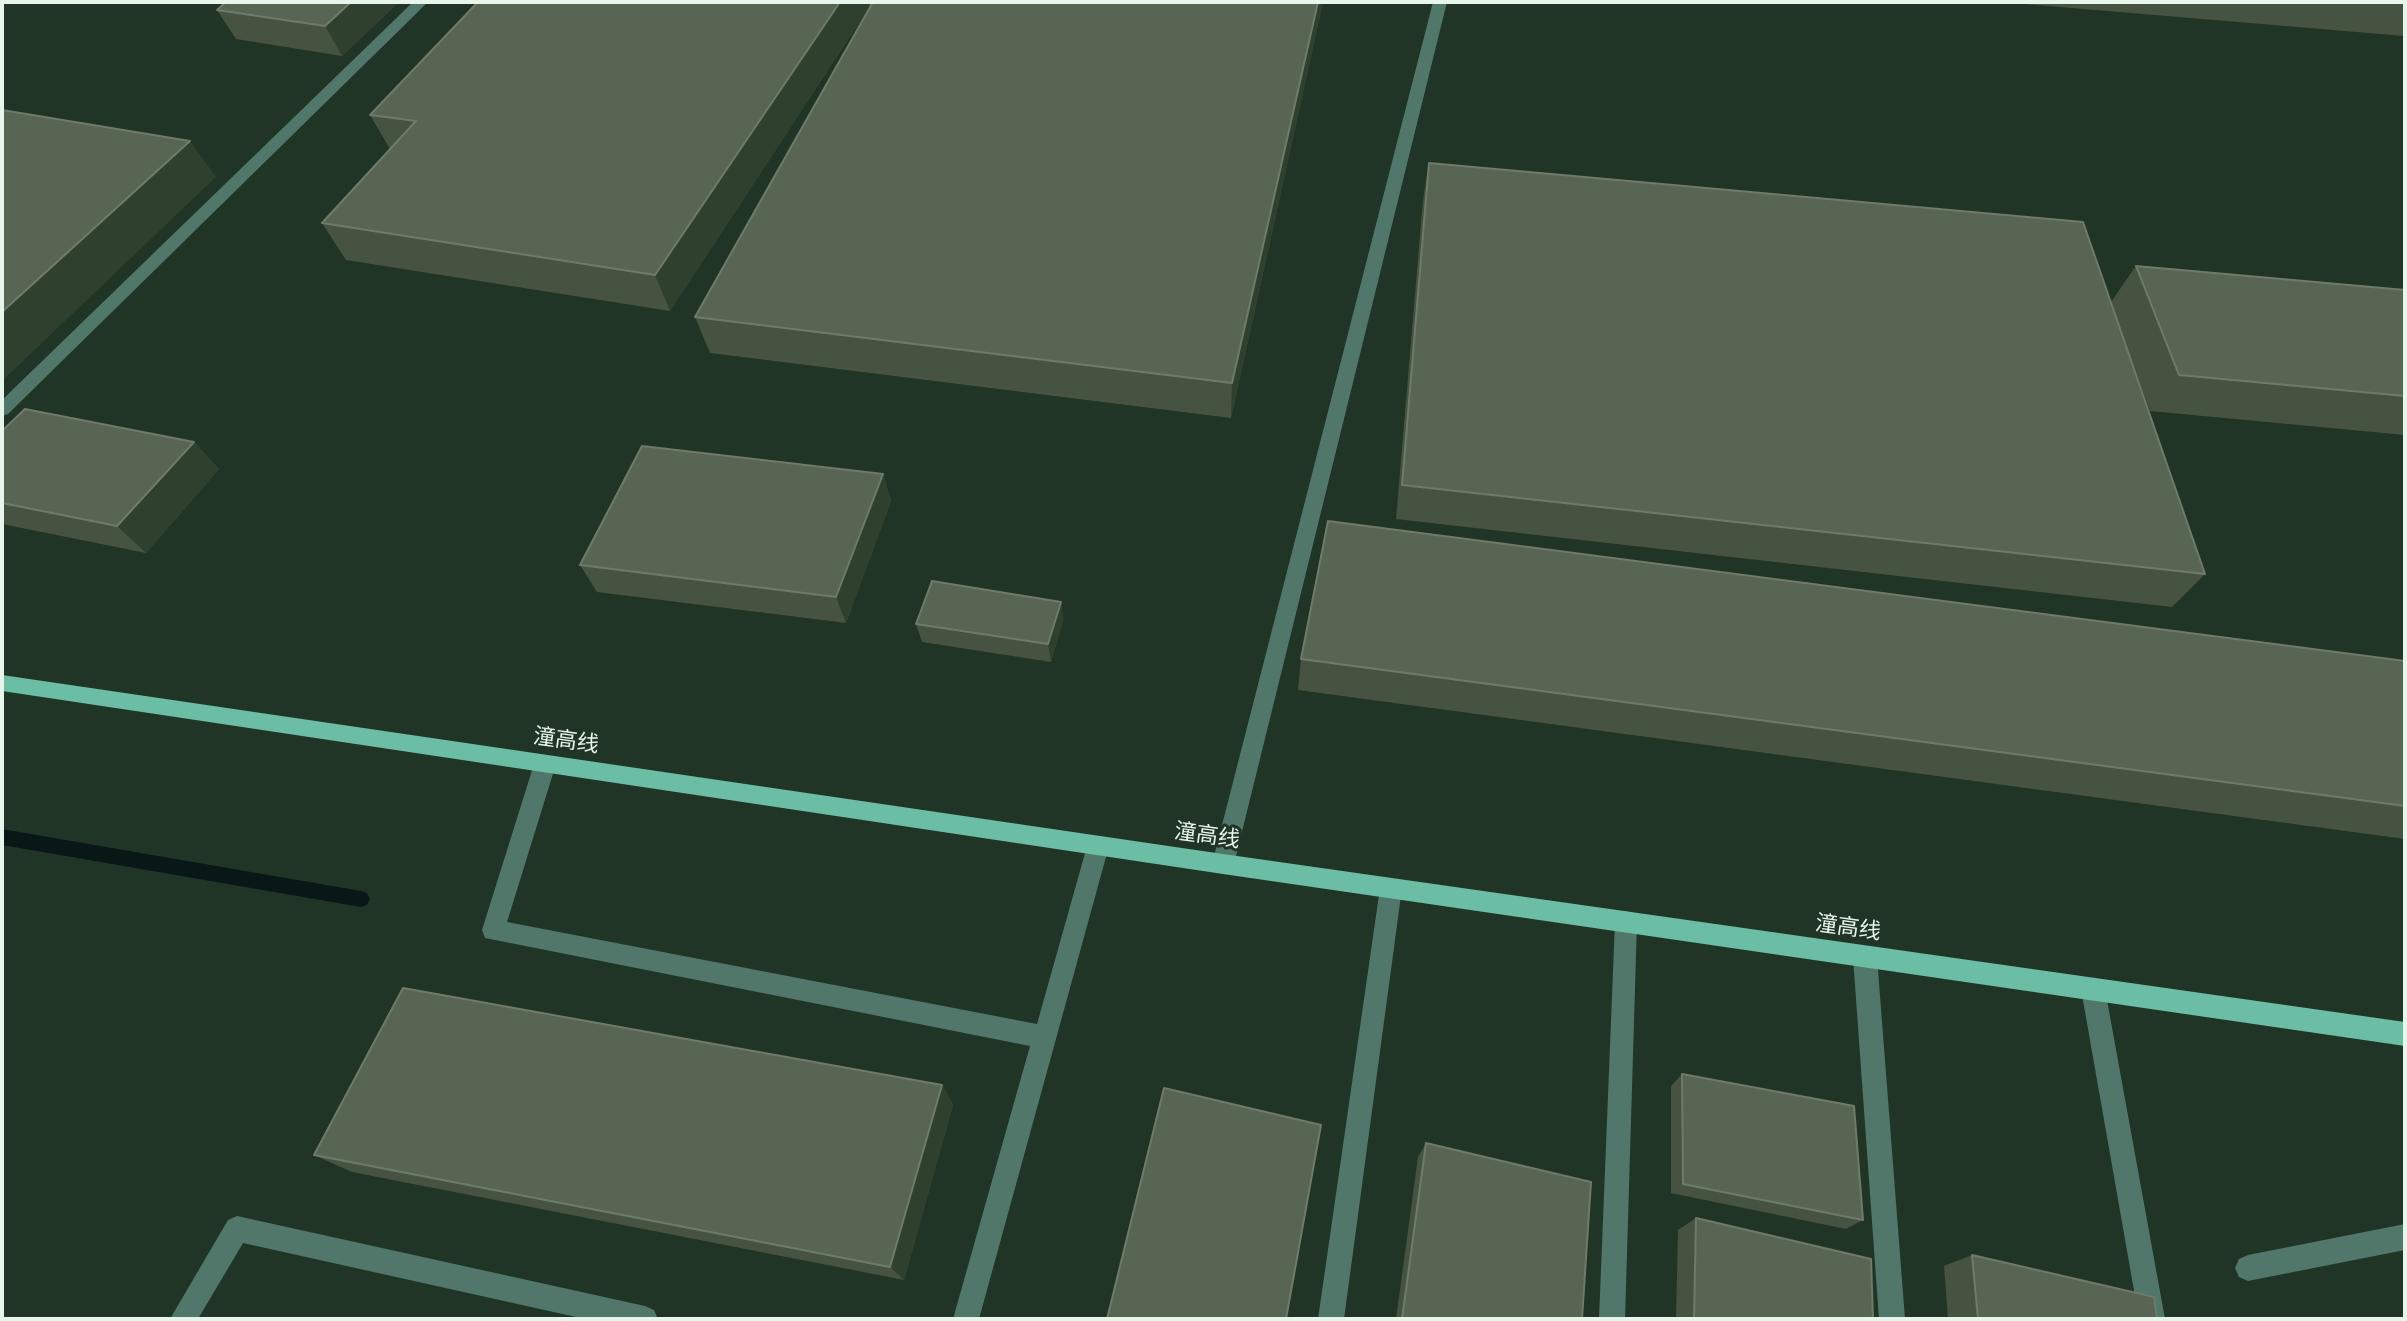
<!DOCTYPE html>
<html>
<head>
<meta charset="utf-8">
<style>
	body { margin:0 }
	#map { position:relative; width:2407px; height:1321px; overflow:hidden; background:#213526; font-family:"Work Sans",sans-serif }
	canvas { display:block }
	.frame { position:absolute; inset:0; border:4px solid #e8f5eb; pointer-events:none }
</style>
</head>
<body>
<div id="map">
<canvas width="2407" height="1321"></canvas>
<div class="frame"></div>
</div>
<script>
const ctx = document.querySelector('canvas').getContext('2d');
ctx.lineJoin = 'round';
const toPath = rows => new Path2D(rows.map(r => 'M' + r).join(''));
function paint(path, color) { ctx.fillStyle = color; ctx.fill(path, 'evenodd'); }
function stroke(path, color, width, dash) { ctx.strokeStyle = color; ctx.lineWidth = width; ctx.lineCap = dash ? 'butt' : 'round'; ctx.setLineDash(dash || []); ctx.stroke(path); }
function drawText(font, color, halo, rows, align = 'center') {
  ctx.font = font + ' "Work Sans","Noto Sans SC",sans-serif'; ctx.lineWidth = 6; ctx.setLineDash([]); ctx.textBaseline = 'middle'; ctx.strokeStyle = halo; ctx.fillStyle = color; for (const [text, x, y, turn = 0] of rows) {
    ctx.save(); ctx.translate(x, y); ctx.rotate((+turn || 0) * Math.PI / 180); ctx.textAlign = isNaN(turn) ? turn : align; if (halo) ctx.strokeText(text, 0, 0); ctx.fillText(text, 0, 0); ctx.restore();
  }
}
const stream = toPath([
	[2,829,361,891,367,893,370,899,367,905,361,907,2,845,2,829]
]);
const minor = toPath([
	[413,2,428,2,8,414,2,416,2,400,413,2],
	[1433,2,1447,2,1234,864,1231,871,1223,874,1215,871,1212,864,1433,2],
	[545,755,552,758,556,764,507,922,1037,1024,1087,846,1090,839,1098,836,1106,839,1109,846,979,1319,953,1319,1030,1046,485,938,482,930,534,764,538,758,545,755],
	[1391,878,1399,881,1402,888,1344,1319,1318,1319,1380,888,1383,881,1391,878],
	[1626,911,1634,914,1637,922,1625,1319,1599,1319,1615,922,1618,914,1626,911],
	[1865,946,1873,949,1877,957,1905,1319,1879,1319,1853,957,1857,949,1865,946],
	[2093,978,2101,981,2105,989,2165,1319,2139,1319,2081,989,2085,981,2093,978],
	[237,1216,645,1306,654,1310,658,1319,585,1319,243,1243,198,1319,170,1319,228,1220,237,1216],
	[2405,1224,2405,1250,2248,1281,2239,1277,2235,1268,2239,1259,2248,1255,2405,1224]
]);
const major = toPath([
	[2,675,1223,854,2405,1022,2405,1046,1223,874,2,691,2,675]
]);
const wall = toPath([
	[226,2,399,2,342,56,236,39,217,10],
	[873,2,1323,2,1231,418,710,353,695,317],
	[2023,2,2405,2,2405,34,2404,36,2024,4],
	[872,3,670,311,346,260,322,223,390,149,370,115],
	[1429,163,2111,302,2136,266,2405,290,2405,435,2150,411,2122,336,2205,574,2172,607,1396,519,1423,200],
	[2,431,194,442,219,469,146,553,2,524],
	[883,474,891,501,846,623,597,592,580,565],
	[1061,602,1063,620,1051,662,922,642,916,624],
	[1301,659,2405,661,2405,839,1298,690],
	[1682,1074,1863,1220,1846,1229,1671,1193,1671,1086],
	[942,1085,953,1105,904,1280,352,1172,314,1155],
	[1426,1143,1582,1319,1396,1319,1418,1157],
	[1696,1218,1873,1319,1676,1319,1678,1230],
	[1972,1255,2157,1319,1948,1319,1944,1266]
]);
const shadedWall = toPath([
	[351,2,399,2,342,56,325,26],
	[840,2,872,3,670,311,655,275],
	[1318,2,1323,2,1231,418,1232,383],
	[190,141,216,177,2,381,2,312],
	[194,442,219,469,146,553,117,526],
	[883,474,891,501,846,623,836,597],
	[1061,602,1063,620,1051,662,1048,644],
	[942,1085,953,1105,904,1280,890,1267]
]);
const building = toPath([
	[226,2,351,2,325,26,217,10,226,2],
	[478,2,840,2,655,275,322,223,416,121,370,115,478,2],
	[873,2,1318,2,1232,383,695,317,873,2],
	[2,110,190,141,2,312,2,110],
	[1429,163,2083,222,2205,574,1402,485,1429,163],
	[2136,266,2405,290,2405,396,2179,375,2136,266],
	[25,409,194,442,117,526,2,503,2,431,25,409],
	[642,446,883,474,836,597,580,565,642,446],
	[1328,521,2405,661,2405,806,1301,659,1328,521],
	[932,581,1061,602,1048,644,916,624,932,581],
	[403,988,942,1085,890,1267,314,1155,403,988],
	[1682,1074,1854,1106,1863,1220,1683,1184,1682,1074],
	[1164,1088,1321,1125,1286,1319,1107,1319,1164,1088],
	[1426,1143,1591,1182,1582,1319,1402,1319,1426,1143],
	[1696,1218,1871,1259,1873,1319,1694,1319,1696,1218],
	[1972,1255,2154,1297,2157,1319,1978,1319,1972,1255]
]);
const streetNames = [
	["潼高线",566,741,8],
	["潼高线",1207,836,8],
	["潼高线",1848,928,8]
];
paint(stream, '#091817');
paint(minor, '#51776a');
paint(major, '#6bbea3');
paint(wall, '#465340');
paint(shadedWall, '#30402e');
paint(building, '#586552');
stroke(building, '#6e7b6a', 2);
drawText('22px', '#e8f5eb', '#213526', streetNames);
</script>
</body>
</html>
